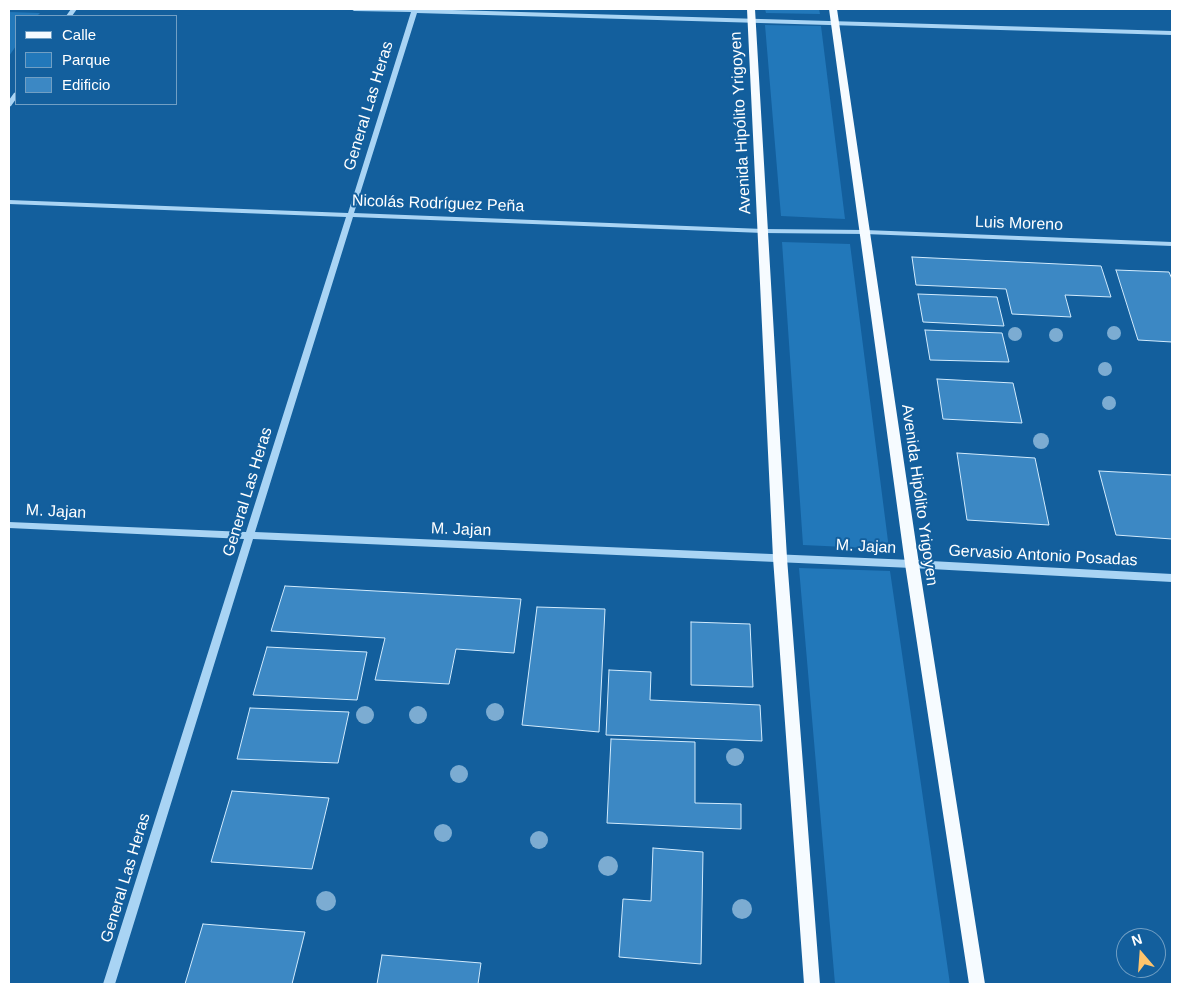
<!DOCTYPE html>
<html>
<head>
<meta charset="utf-8">
<style>
	body { margin:0 }
	#map { position:relative; width:1181px; height:993px; overflow:hidden; background:#135f9d; font-family:Helvetica,sans-serif }
	canvas { display:block }
	.frame { position:absolute; inset:0; border:10px solid #fff; pointer-events:none }
	.legend { position:absolute; left:15px; top:15px; width:162px; height:90px; box-sizing:border-box; background:#135f9d; border:1px solid #719fc4; margin:0; padding:6px 9px; list-style:none; font-size:15px; color:#fff }
	.legend li { display:flex; align-items:center; gap:10px; height:25px }
	.legend b { width:25px; border:1px solid #719fc4 }
	.north { position:absolute; left:1116px; top:928px; width:50px; height:50px; box-sizing:border-box; background:#135f9d; border:1px solid #719fc4; border-radius:50%; rotate:342deg; font-size:14px; font-weight:700; line-height:20px; text-align:center; color:#fff }
	.north::after { content:''; display:block; margin:auto; width:18px; height:22px; background:#ffc46c; clip-path:polygon(50% 0,100% 100%,50% 72%,0 100%) }
</style>
</head>
<body>
<div id="map">
<canvas width="1181" height="993"></canvas>
<div class="frame"></div>
<ul class="legend">
<li><b style="height:6px;background:#f6fbff"></b>Calle</li>
<li><b style="height:14px;background:#2278ba"></b>Parque</li>
<li><b style="height:14px;background:#3c88c4"></b>Edificio</li>
</ul>
<div class="north">N</div>
</div>
<script>
const ctx = document.querySelector('canvas').getContext('2d');
ctx.lineJoin = 'round';
function paint(path, color) { ctx.fillStyle = color; ctx.fill(path, 'evenodd'); }
const toPath = rows => new Path2D(rows.map(r => 'M' + r).join(''));
function stroke(path, color, width, dash) { ctx.strokeStyle = color; ctx.lineWidth = width; ctx.lineCap = dash ? 'butt' : 'round'; ctx.setLineDash(dash || []); ctx.stroke(path); }
function drawText(font, color, halo, rows, align = 'center') {
  ctx.font = font + ' Helvetica,sans-serif'; ctx.lineWidth = 4; ctx.setLineDash([]); ctx.textBaseline = 'middle'; ctx.strokeStyle = halo; ctx.fillStyle = color; for (const [text, x, y, turn = 0] of rows) {
    ctx.save(); ctx.translate(x, y); ctx.rotate((+turn || 0) * Math.PI / 180); ctx.textAlign = isNaN(turn) ? turn : align; if (halo) ctx.strokeText(text, 0, 0); ctx.fillText(text, 0, 0); ctx.restore();
  }
}
const green = toPath([
	[765,9,819,9,820,14,766,13],
	[9,12,40,13,37,16,16,16,16,46,9,56],
	[765,25,821,26,845,219,781,216],
	[782,242,850,244,889,549,803,545],
	[799,568,890,571,950,984,835,984]
]);
const building = toPath([
	[912,257,1101,266,1111,297,1065,295,1071,317,1012,314,1006,289,916,285,912,257],
	[1116,270,1169,272,1172,279,1172,342,1138,340,1116,270],
	[918,294,997,297,1004,326,923,322,918,294],
	[925,330,1002,333,1009,362,930,360,925,330],
	[937,379,1013,383,1022,423,943,419,937,379],
	[957,453,1035,458,1049,525,967,520,957,453],
	[1099,471,1172,475,1172,539,1116,535,1099,471],
	[285,586,521,599,514,653,456,649,449,684,375,680,385,638,271,631,285,586],
	[537,607,605,609,599,732,522,725,537,607],
	[691,622,750,624,753,687,691,685,691,622],
	[267,647,367,652,357,700,253,695,267,647],
	[609,670,651,672,650,700,760,705,762,741,606,735,609,670],
	[250,708,349,712,338,763,237,759,250,708],
	[611,739,695,742,695,803,741,804,741,829,607,823,611,739],
	[232,791,329,798,312,869,211,862,232,791],
	[653,848,703,852,701,964,619,957,623,899,651,901,653,848],
	[203,924,305,932,292,984,185,984,203,924],
	[382,955,481,963,478,984,377,984,382,955]
]);
const minor = toPath([
	[71,9,77,9,72,16,66,16,71,9],
	[351,9,418,9,1172,31,1172,35,417,13,354,213,763,229,865,230,1172,242,1172,246,865,234,763,233,353,217,255,532,912,560,1172,574,1172,582,912,568,253,539,115,984,103,984,244,539,9,528,9,522,246,532,346,217,9,204,9,200,348,213,411,12,354,11,351,9],
	[16,92,16,99,11,106,9,107,9,100,14,93,16,92]
]);
const major = toPath([
	[747,9,755,9,787,558,820,984,804,984,773,558,747,9],
	[829,9,837,9,919,564,985,984,969,984,905,564,829,9]
]);
const trees = [
	[1114,333,7],
	[1015,334,7],
	[1056,335,7],
	[1105,369,7],
	[1109,403,7],
	[1041,441,8],
	[495,712,9],
	[365,715,9],
	[418,715,9],
	[735,757,9],
	[459,774,9],
	[443,833,9],
	[539,840,9],
	[608,866,10],
	[326,901,10],
	[742,909,10]
];
const streetNames = [
	["General Las Heras",369,106,-73],
	["Avenida Hipólito Yrigoyen",741,123,-93],
	["Nicolás Rodríguez Peña",438,204,2],
	["Luis Moreno",1019,224,2],
	["General Las Heras",248,492,-73],
	["Avenida Hipólito Yrigoyen",919,495,82],
	["M. Jajan",56,512,3],
	["M. Jajan",461,530,2],
	["M. Jajan",866,547,3],
	["Gervasio Antonio Posadas",1043,556,3],
	["General Las Heras",126,878,-73]
];
paint(green, '#2278ba');
paint(building, '#3c88c4');
stroke(building, '#d2ebfd', 1);
paint(minor, '#a9d4f4');
paint(major, '#f6fbff');
ctx.fillStyle = '#7cacd2';
for (const [x, y, r] of trees) { ctx.beginPath(); ctx.arc(x, y, r, 0, 2 * Math.PI); ctx.fill(); }
drawText('16px', '#fff', '#135f9d', streetNames);
</script>
</body>
</html>
